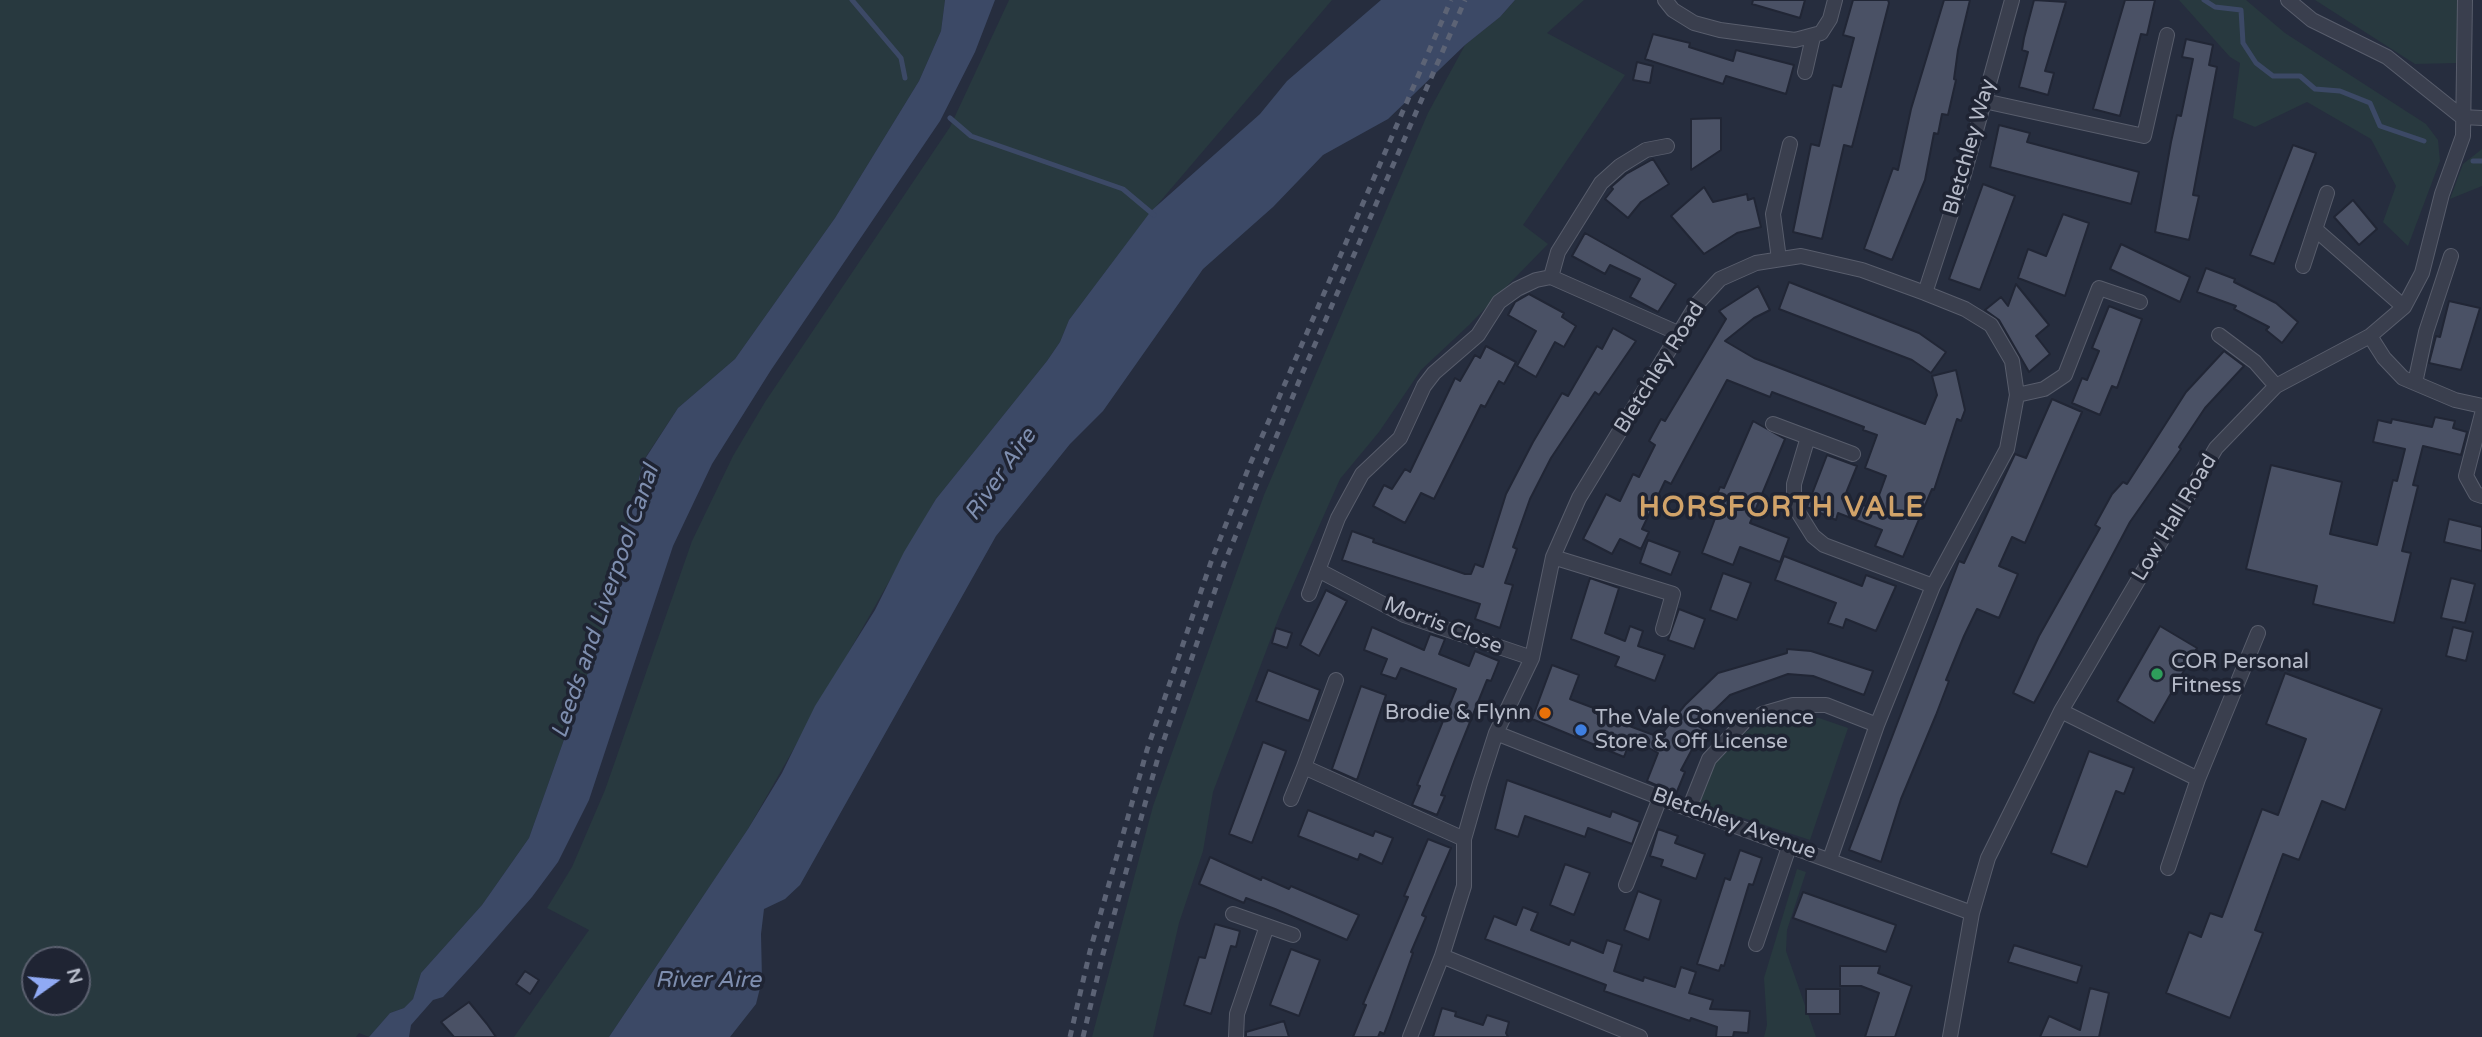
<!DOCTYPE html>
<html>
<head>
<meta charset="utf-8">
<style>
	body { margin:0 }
	#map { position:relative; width:2482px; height:1037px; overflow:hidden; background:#262d3e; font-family:"Varela Round",sans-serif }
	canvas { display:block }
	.north { position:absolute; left:21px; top:946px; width:70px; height:70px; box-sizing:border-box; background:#1f2433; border:2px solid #5b606f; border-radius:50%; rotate:75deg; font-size:19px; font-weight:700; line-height:28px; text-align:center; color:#b6bbc9 }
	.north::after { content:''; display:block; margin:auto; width:24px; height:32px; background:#90aaf4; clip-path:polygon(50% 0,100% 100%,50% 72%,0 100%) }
</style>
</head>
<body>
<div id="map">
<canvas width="2482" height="1037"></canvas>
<div class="north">N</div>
</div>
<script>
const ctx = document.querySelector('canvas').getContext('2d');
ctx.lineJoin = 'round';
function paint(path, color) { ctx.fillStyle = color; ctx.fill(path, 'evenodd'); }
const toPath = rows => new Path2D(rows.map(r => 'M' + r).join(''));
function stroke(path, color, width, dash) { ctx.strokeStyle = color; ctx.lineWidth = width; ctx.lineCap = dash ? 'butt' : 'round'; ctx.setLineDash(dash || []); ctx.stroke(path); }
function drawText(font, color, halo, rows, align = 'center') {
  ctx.font = font + ' "Varela Round",sans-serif'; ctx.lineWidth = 7; ctx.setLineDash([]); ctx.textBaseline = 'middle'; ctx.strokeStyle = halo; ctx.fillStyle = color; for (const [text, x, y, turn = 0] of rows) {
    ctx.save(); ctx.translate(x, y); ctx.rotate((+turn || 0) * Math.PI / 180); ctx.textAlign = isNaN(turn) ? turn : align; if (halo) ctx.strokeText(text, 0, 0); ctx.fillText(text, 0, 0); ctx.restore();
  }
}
const green = toPath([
	[0,0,945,0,941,31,919,81,835,218,735,359,678,408,643,461,603,630,529,838,482,905,421,973,413,999,404,1008,390,1013,369,1037,359,1033,356,1037,0,1037],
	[35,960,77,960,77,1002,35,1002],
	[1009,0,1332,0,1146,218,1069,320,1060,342,1047,361,936,499,748,829,609,1037,514,1037,589,930,547,908,572,867,605,790,692,541,733,456,765,402,950,127],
	[1515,0,1584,0,1547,33,1625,75,1523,225,1548,244,1469,325,1421,370,1379,432,1340,479,1280,614,1213,792,1203,851,1179,923,1153,1037,1092,1037,1153,806,1264,495,1428,113,1465,45,1500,17],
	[2179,0,2246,0,2285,33,2426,124,2438,140,2440,161,2408,246,2383,222,2396,186,2371,139,2307,102,2255,127,2233,118,2240,63,2230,57],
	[2315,0,2458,0,2457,63,2415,64],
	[2482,149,2482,186,2450,199,2463,164],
	[1789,716,1819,718,1848,728,1810,840,1698,803,1714,761,1735,739,1760,723],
	[1797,869,1806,872,1787,930,1786,951,1816,1037,1764,1037,1767,1025,1764,978]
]);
const water = toPath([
	[945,0,995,0,975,52,940,121,771,370,712,464,673,546,589,800,558,862,532,897,477,960,443,997,433,1000,411,1025,409,1037,369,1037,390,1013,404,1008,413,999,421,973,482,905,529,838,603,630,643,462,678,408,735,359,835,218,919,81,941,31],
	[1381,0,1515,0,1500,17,1465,45,1388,119,1323,155,1273,207,1203,269,1103,411,1070,444,996,536,800,885,785,899,764,909,761,934,762,980,756,1004,730,1037,609,1037,748,829,782,773,815,706,875,610,904,552,936,499,1047,361,1060,342,1069,320,1151,211,1260,114,1287,81]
]);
const stream = toPath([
	[852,0,901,58,905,78],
	[2204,0,2215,7,2241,10,2243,43,2256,63,2273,76,2300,76,2315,89,2340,91,2370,103,2380,126,2424,141],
	[950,118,971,136,1123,189,1154,215],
	[2473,161,2482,161]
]);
const building = toPath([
	[1753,0,1805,0,1800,18,1752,4,1753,0],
	[1853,0,1888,0,1889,3,1852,147,1844,145,1822,239,1793,232,1811,144,1819,146,1833,85,1841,87,1854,38,1843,35,1853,0],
	[1944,0,1970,0,1958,50,1954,79,1956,80,1948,115,1942,114,1938,134,1934,133,1925,180,1892,260,1864,249,1893,168,1898,170,1911,109,1944,0],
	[2034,0,2066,2,2045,71,2054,73,2048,95,2019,87,2028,52,2022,50,2024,38,2034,0],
	[2125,0,2155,0,2147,35,2141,34,2120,116,2093,109,2125,0],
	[1653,34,1690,43,1689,47,1733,61,1736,50,1794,65,1786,94,1726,76,1723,84,1645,59,1653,34],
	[2186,39,2213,45,2209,65,2217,67,2193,195,2199,196,2189,240,2155,232,2171,142,2177,115,2181,116,2193,59,2182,57,2186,39],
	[1637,62,1653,66,1650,83,1633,80,1637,62],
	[1721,118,1721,150,1691,170,1691,119,1721,118],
	[1999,125,2030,133,2027,142,2139,172,2131,204,1990,167,1999,125],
	[2293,145,2316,153,2274,264,2250,255,2293,145],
	[1653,159,1669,184,1641,202,1628,218,1605,199,1613,189,1611,187,1626,174,1653,159],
	[1983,184,2015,196,1980,290,1949,279,1983,184],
	[1704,187,1713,202,1747,194,1748,200,1754,198,1761,227,1737,233,1704,254,1671,216,1704,187],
	[2353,200,2377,229,2359,245,2334,217,2353,200],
	[2063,214,2089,223,2065,296,2018,278,2028,249,2046,256,2063,214],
	[1585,233,1676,284,1658,312,1630,297,1640,279,1610,265,1605,274,1572,256,1585,233],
	[2121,244,2190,277,2180,302,2110,269,2121,244],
	[2206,268,2235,279,2234,282,2276,303,2298,322,2282,343,2266,330,2269,327,2234,309,2236,306,2197,292,2206,268],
	[1789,282,1919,333,1946,352,1931,373,1912,360,1779,309,1789,282],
	[2016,284,2049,325,2036,336,2050,354,2029,372,1999,320,1985,310,2001,297,2008,306,2016,284],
	[1758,286,1770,310,1754,318,1725,341,1754,358,1925,424,1937,395,1932,376,1956,370,1965,410,1961,421,1957,419,1934,490,1932,489,1903,557,1875,546,1882,530,1838,513,1836,520,1807,507,1827,455,1857,466,1844,498,1874,509,1886,476,1865,468,1877,435,1863,430,1864,427,1772,392,1770,397,1727,380,1671,484,1665,481,1642,529,1649,532,1641,549,1620,539,1612,554,1583,539,1606,494,1620,501,1633,474,1639,477,1655,445,1649,441,1661,419,1665,421,1726,319,1719,311,1758,286],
	[1529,294,1564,313,1562,317,1576,326,1564,347,1555,342,1536,377,1517,366,1536,331,1508,315,1515,302,1529,294],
	[2449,301,2480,308,2461,370,2429,363,2436,336,2440,337,2449,301],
	[2109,306,2142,319,2117,388,2112,386,2100,415,2072,403,2082,378,2087,380,2099,351,2092,348,2109,306],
	[1613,328,1636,341,1599,395,1595,392,1551,458,1530,499,1513,547,1517,549,1505,583,1513,585,1500,628,1475,619,1480,604,1342,560,1352,531,1374,539,1373,542,1465,574,1471,574,1475,564,1483,567,1506,494,1533,442,1562,393,1568,396,1597,346,1602,349,1613,328],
	[1486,346,1516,362,1504,384,1499,381,1485,407,1481,405,1434,499,1421,493,1405,523,1373,506,1384,485,1392,489,1405,469,1410,472,1455,378,1460,381,1475,355,1480,358,1486,346],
	[2224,351,2244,366,2205,408,2179,447,2181,449,2130,522,2034,703,2013,693,2039,636,2100,528,2095,525,2112,494,2123,482,2127,484,2186,392,2224,351],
	[2052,399,2082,412,2025,543,2012,537,1999,566,2018,574,1999,618,1977,609,1964,636,1946,680,1949,681,1936,715,1901,799,1881,862,1849,850,1959,561,1964,563,2015,454,2026,458,2052,399],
	[2435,417,2455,421,2453,428,2467,432,2461,455,2423,446,2413,485,2418,486,2402,551,2411,553,2394,623,2313,604,2317,586,2246,569,2271,465,2342,482,2330,534,2377,545,2393,480,2397,481,2405,449,2373,442,2378,420,2391,423,2392,419,2432,427,2435,417],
	[1753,421,1785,439,1750,523,1789,538,1780,562,1740,547,1733,565,1702,553,1716,516,1710,513,1720,487,1724,488,1753,421],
	[2449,519,2482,527,2482,551,2444,542,2449,519],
	[1648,540,1680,552,1671,575,1640,563,1648,540],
	[1784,556,1862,586,1866,575,1896,586,1876,631,1846,619,1843,628,1828,623,1836,603,1775,580,1784,556],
	[1723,573,1751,583,1737,620,1710,610,1723,573],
	[1590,578,1619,588,1605,633,1625,641,1630,626,1643,631,1638,646,1665,655,1655,681,1615,666,1619,657,1571,639,1590,578],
	[2451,578,2475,584,2465,623,2441,618,2451,578],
	[1326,590,1347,601,1319,656,1300,645,1326,590],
	[1679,609,1705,619,1694,649,1668,640,1679,609],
	[2160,626,2197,648,2154,723,2117,701,2160,626],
	[1372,627,1424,650,1430,634,1445,639,1439,654,1469,666,1475,651,1499,661,1491,681,1487,680,1455,759,1441,795,1445,796,1437,815,1412,805,1420,786,1417,785,1456,689,1401,668,1396,679,1381,674,1387,659,1364,650,1372,627],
	[2453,627,2473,632,2466,661,2446,656,2453,627],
	[1276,628,1292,633,1287,648,1272,643,1276,628],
	[1787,649,1811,651,1873,671,1864,695,1813,676,1788,674,1730,695,1698,726,1703,729,1681,770,1685,772,1676,794,1647,781,1658,753,1631,738,1624,757,1532,719,1552,665,1579,675,1570,699,1599,710,1597,714,1659,737,1685,705,1718,673,1787,653,1787,649],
	[1268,670,1320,690,1309,721,1256,701,1268,670],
	[2285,673,2382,709,2345,810,2322,801,2299,860,2283,854,2255,930,2263,933,2230,1018,2166,993,2189,932,2201,937,2210,913,2222,917,2262,809,2278,815,2306,739,2266,724,2285,673],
	[1361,686,1386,695,1357,780,1332,769,1361,686],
	[1263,742,1286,751,1252,843,1229,834,1263,742],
	[2089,751,2134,768,2124,794,2116,791,2087,867,2051,853,2089,751],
	[1507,780,1610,817,1612,811,1640,822,1632,844,1588,828,1585,837,1525,816,1518,837,1495,829,1507,780],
	[1308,810,1373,836,1375,831,1393,838,1382,864,1360,854,1358,860,1298,836,1308,810],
	[1658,829,1678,836,1675,843,1705,854,1696,879,1661,866,1663,860,1650,856,1658,829],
	[1428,839,1451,848,1422,915,1426,917,1411,952,1413,953,1390,1018,1384,1034,1380,1032,1378,1037,1353,1037,1366,1005,1363,1004,1408,897,1404,896,1428,839],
	[1740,850,1762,858,1753,885,1749,884,1724,966,1721,965,1719,971,1697,964,1725,878,1730,880,1740,850],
	[1210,857,1261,880,1262,877,1289,889,1291,886,1359,915,1347,940,1275,909,1246,898,1244,903,1199,884,1210,857],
	[1565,864,1590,873,1574,915,1550,905,1565,864],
	[1638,891,1661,900,1649,940,1624,930,1638,891],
	[1803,892,1896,925,1886,952,1793,918,1803,892],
	[1523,907,1538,913,1531,930,1569,945,1571,940,1603,953,1607,940,1622,945,1614,971,1643,981,1644,977,1675,987,1681,967,1696,972,1689,993,1713,1000,1710,1009,1750,1011,1748,1033,1734,1032,1733,1037,1716,1037,1717,1027,1691,1018,1690,1021,1604,991,1606,985,1485,939,1494,916,1516,925,1523,907],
	[1215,924,1240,931,1236,947,1231,946,1211,1014,1184,1005,1199,957,1205,958,1215,924],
	[2014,945,2082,966,2077,983,2008,962,2014,945],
	[1291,949,1320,960,1299,1016,1270,1005,1291,949],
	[1840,966,1880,966,1878,973,1912,986,1895,1037,1865,1037,1879,993,1861,986,1840,986,1840,966],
	[525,971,539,980,530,994,516,984,525,971],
	[2090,988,2109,993,2099,1037,2040,1037,2049,1016,2080,1030,2090,988],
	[1806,989,1840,989,1840,1014,1806,1014,1806,989],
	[469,1002,487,1024,496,1037,454,1037,441,1022,469,1002],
	[1442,1008,1456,1012,1455,1016,1483,1025,1487,1015,1509,1022,1506,1033,1508,1037,1433,1037,1442,1008],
	[1284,1021,1289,1037,1246,1037,1246,1032,1284,1021]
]);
const street = toPath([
	[1665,0,1673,10,1694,23,1720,30,1795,40,1821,33,1830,19,1835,0],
	[2288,0,2312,20,2387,57,2462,117],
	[1805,72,1813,37],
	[1984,101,2144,136,2167,35],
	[2462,117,2482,118],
	[2315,229,2404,307],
	[1779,259,1773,214,1790,144],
	[2303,266,2327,193],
	[1551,277,1558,252,1601,183,1620,166,1646,150,1667,146],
	[1925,293,1964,174,2012,0],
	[2219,335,2255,362,2276,386],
	[2370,336,2384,358,2403,378,2455,400,2482,406],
	[2415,383,2426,332,2451,256],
	[2017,395,2044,389,2065,375,2099,288,2140,302],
	[2482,414,2466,476,2476,494,2482,496],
	[1773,424,1853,454],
	[1808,437,1794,484,1794,498,1798,512,1813,536,1824,545,1933,586],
	[1553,557,1673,594,1663,629],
	[1318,570,1404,615,1532,658],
	[1309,594,1338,518,1362,474,1400,438,1424,386,1434,373,1478,335,1499,302,1517,289,1536,280,1551,277,1678,333],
	[2061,711,2198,779],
	[1762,714,1793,705,1826,705,1877,725],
	[1496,733,1689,809,1972,913],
	[1304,767,1336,680],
	[1291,799,1304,767,1464,839],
	[1689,809,1709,759,1743,723],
	[2168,868,2198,779,2258,633],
	[1626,885,1660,798],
	[1233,914,1293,935],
	[1756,944,1789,847],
	[1442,956,1640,1037],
	[1236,1037,1237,1014,1267,926],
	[1410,1037,1442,956,1464,886,1464,839,1480,783,1496,733,1532,658,1553,557,1579,498,1697,304,1720,279,1756,263,1801,256,1862,270,1925,293,1965,309,1991,325,2012,361,2017,395,2007,449,1933,586,1877,725,1830,859],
	[1950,1037,1972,913,1988,858,2061,711,2216,448,2276,386,2370,336,2404,307,2422,273,2442,194,2463,136,2465,0]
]);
const rail = toPath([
	[1070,1037,1090,951,1147,750,1212,559,1251,462,1451,0],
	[1083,1037,1103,954,1159,754,1224,564,1302,374,1465,0]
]);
const markers = [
	[2157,674,7,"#2e9e5b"],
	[1545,713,7,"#e8710a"],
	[1581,730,7,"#3f7fe0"]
];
const streetNames = [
	["Bletchley Way",1970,147,-74],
	["Bletchley Road",1660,368,-58],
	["Low Hall Road",2175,518,-59],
	["Morris Close",1443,626,21],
	["Bletchley Avenue",1734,824,20]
];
const poiNames = [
	["COR Personal",2171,662],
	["Fitness",2171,686],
	["Brodie & Flynn",1531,713,"right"],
	["The Vale Convenience",1595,718],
	["Store & Off License",1595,742]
];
const waterNames = [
	["River Aire",1001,475,-55],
	["Leeds and Liverpool Canal",606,602,-71],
	["River Aire",708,981]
];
const districtNames = [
	["HORSFORTH VALE",1782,509]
];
paint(green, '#28393f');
paint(water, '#3c4966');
stroke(stream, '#3c4966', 5);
paint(building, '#4a5165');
stroke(building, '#212635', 2);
stroke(street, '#585d6c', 16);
stroke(street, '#3a3f4e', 14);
stroke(rail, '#5c6375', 5, [7, 7]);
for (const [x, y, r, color] of markers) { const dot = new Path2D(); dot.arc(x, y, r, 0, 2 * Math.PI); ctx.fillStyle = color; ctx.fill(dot); stroke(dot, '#1f2433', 2.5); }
drawText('21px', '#b6bbc9', '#1f2433', streetNames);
drawText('21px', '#b6bbc9', '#1f2433', poiNames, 'left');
drawText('italic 23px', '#7e8eaf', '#1f2433', waterNames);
ctx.letterSpacing = '2px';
drawText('bold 28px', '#d1a369', '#1f2433', districtNames);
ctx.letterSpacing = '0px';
</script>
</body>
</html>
